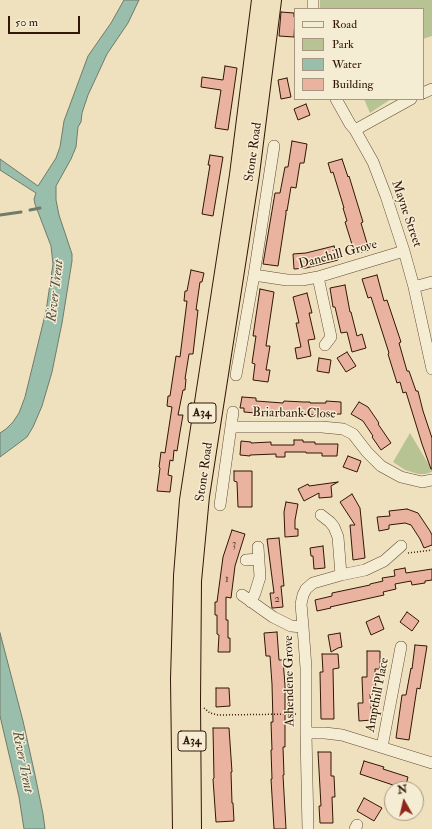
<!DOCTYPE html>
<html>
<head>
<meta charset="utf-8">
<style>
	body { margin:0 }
	#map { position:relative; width:432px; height:829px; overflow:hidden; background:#efe1bd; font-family:"IM FELL Double Pica",serif }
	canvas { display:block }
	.legend { position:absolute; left:294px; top:8px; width:130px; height:92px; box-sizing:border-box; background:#f5ecd4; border:1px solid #a79682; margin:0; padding:5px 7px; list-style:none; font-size:12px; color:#321607 }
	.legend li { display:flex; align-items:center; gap:8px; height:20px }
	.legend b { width:20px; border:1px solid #a79682 }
	.north { position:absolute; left:384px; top:781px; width:40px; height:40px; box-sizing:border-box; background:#f5ecd4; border:1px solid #a79682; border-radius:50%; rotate:352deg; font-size:11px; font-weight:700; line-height:16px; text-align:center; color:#321607 }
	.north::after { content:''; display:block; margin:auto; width:14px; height:18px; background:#8f2418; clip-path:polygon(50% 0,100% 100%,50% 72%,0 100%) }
	.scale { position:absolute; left:8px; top:16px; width:72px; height:18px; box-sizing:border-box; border:2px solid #321607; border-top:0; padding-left:5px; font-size:12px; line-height:14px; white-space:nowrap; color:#321607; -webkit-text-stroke:3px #f5ecd4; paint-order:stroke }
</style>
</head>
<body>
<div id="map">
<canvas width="432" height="829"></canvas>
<ul class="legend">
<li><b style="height:5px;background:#f5ecd4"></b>Road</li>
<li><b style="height:11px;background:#b7c393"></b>Park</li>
<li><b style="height:11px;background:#9abeac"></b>Water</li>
<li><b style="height:11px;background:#e9b39f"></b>Building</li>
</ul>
<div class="north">N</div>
<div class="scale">50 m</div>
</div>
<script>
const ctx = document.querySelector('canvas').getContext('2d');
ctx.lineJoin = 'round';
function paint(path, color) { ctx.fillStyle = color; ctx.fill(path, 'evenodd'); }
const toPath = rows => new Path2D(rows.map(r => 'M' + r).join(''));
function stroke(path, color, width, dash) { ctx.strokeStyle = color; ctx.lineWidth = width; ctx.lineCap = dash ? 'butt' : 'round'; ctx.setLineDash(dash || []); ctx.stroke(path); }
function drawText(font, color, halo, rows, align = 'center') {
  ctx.font = font + ' "IM FELL Double Pica",serif'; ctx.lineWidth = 3; ctx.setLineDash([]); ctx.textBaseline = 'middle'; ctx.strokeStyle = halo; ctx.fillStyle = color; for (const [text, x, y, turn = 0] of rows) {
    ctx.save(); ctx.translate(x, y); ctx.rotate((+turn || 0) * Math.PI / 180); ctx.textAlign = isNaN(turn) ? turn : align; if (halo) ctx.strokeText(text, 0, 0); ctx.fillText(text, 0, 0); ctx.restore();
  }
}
const green = toPath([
	[320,0,432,0,432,36,423,39,423,9,320,9],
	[364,99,391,99,370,113],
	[410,433,429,465,432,463,432,472,425,474,418,474,405,470,393,462]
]);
const water = toPath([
	[124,0,139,0,128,23,107,54,88,95,82,113,81,122,78,127,76,147,71,159,56,186,56,200,59,215,72,254,72,261,62,323,52,372,42,406,33,427,27,437,0,457,0,433,6,429,13,422,19,413,25,397,46,311,53,264,51,246,35,204,34,199,36,193,0,170,0,159,38,186,56,158,60,147,64,121,88,56,111,23,124,0],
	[0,633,23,721,35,775,43,814,45,829,24,829,19,797,0,716,0,633]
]);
const stream = toPath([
	[30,210,40,208],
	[0,215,21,212]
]);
const building = toPath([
	[281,12,294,13,294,17,295,17,294,37,279,36,281,12],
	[225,66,237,68,228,130,215,128,221,90,201,87,202,77,223,80,225,66],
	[287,78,291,97,281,99,278,80,287,78],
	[306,104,310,115,298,120,294,109,306,104],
	[292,141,307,144,304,163,300,163,296,188,291,187,287,211,286,210,286,214,278,266,263,264,275,193,280,193,285,167,288,167,292,141],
	[210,155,223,157,213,216,202,214,210,165,208,165,210,155],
	[342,159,348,177,349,176,363,222,361,223,369,250,355,254,345,222,347,221,343,208,344,208,333,172,331,173,328,163,342,159],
	[334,246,338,260,306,268,294,269,293,254,306,253,334,246],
	[191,270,204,273,202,282,200,282,196,310,198,310,193,354,189,354,185,379,186,379,185,390,183,390,178,415,183,415,180,432,177,451,174,450,173,461,170,460,168,475,172,476,170,492,157,491,160,468,159,467,161,452,165,453,172,407,167,406,168,396,170,396,176,356,180,357,187,301,184,301,185,291,187,291,191,270],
	[377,275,384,301,387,300,401,342,399,343,407,371,409,371,416,391,418,391,423,411,432,438,432,469,431,469,422,444,406,392,403,393,400,382,397,383,388,354,389,353,371,297,368,298,362,279,377,275],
	[345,285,350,312,351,312,357,336,362,334,366,348,352,352,347,332,341,333,335,307,333,307,330,288,345,285],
	[260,289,274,292,266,346,270,346,266,370,270,370,268,382,253,380,255,364,252,363,256,336,253,336,260,289],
	[307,293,312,313,309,313,315,339,308,340,311,356,297,359,295,348,301,347,296,323,299,323,293,297,307,293],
	[347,352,356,366,346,372,337,358,347,352],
	[319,358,331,360,329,373,317,371,319,358],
	[242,397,256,398,256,401,283,403,284,401,304,402,310,402,310,403,326,403,326,401,341,402,341,414,279,415,244,412,244,408,240,408,242,397],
	[359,402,368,407,379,423,378,424,391,443,381,450,372,437,373,436,363,421,351,414,359,402],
	[294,440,303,440,303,442,315,442,315,444,338,444,337,456,322,456,322,453,306,453,306,452,285,452,285,457,276,457,276,454,250,455,250,456,240,455,241,441,251,442,251,443,271,442,271,445,294,445,294,440],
	[348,456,361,461,357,472,343,467,348,456],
	[234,471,252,471,252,507,238,507,237,482,234,481,234,471],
	[338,482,331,486,332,497,319,498,319,493,304,501,298,489,308,484,309,486,338,482],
	[352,494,360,508,365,558,353,560,350,525,355,525,340,502,352,494],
	[286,502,298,504,295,520,295,529,298,529,298,536,285,537,284,512,286,502],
	[407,509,418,513,430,531,432,535,432,545,424,548,420,539,411,525,405,523,389,525,389,529,379,531,377,517,390,516,389,511,407,509],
	[232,530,245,534,235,566,231,598,226,597,226,620,228,620,228,638,230,638,230,652,218,652,219,635,217,634,217,615,215,615,215,602,217,602,223,557,232,530],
	[279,538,284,586,281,586,283,607,273,608,272,608,270,593,274,593,267,539,279,538],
	[323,546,325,568,314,569,313,556,311,556,310,548,323,546],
	[405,568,406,573,432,569,432,580,425,581,425,583,412,585,411,581,395,584,396,589,383,592,384,595,330,607,331,608,317,611,315,600,332,596,332,593,370,585,370,584,383,581,382,578,395,576,394,570,405,568],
	[407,612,419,621,412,631,400,622,407,612],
	[379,616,384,629,371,635,366,622,379,616],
	[277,632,279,660,283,660,285,685,285,747,283,747,284,775,283,775,286,829,274,829,271,779,272,779,271,750,272,750,271,722,273,722,272,684,270,656,266,656,264,633,277,632],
	[340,633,342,647,338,648,331,652,328,635,340,633],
	[415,645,427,646,420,689,417,688,409,740,396,738,402,695,406,695,411,668,412,669,415,645],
	[367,651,380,651,380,669,375,669,376,694,370,694,372,720,359,721,358,703,363,703,362,677,367,677,367,651],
	[322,654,338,654,339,668,333,669,334,719,321,719,320,672,323,672,322,654],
	[216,688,229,688,230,706,216,707,216,688],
	[213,728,229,728,232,772,231,772,232,803,233,803,234,821,216,822,213,779,214,778,213,728],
	[318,752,331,752,331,776,334,776,335,797,332,797,333,823,320,823,319,806,321,806,318,752],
	[364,761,384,767,383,769,408,777,405,789,360,774,364,761],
	[364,798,382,808,374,821,357,811,364,798]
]);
const path = toPath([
	[408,553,432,550],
	[204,708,210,713,218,715,296,714]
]);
const minor = toPath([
	[313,9,313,0],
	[423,93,432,89],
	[336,99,350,124,355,130,373,162,386,196,404,251,414,287,432,369],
	[355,130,411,99],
	[254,275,287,280,302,280,318,277,404,251],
	[318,277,331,337,325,345],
	[414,287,432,282],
	[236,375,254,275,274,146],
	[231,427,322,427,343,429,353,434,367,452,381,466,401,477,422,482,432,480],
	[220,505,233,412],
	[321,515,330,522,334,527,338,537,341,575],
	[246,560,259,559],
	[242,595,273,617,291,626,303,627],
	[251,602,255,593,260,577,258,547],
	[306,733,325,733,342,735,432,763],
	[382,747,401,647],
	[308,829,306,733,306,668,303,627,301,604,303,595,306,589,313,583,341,575,365,570,384,561,401,546],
	[355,829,357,825]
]);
const highway = toPath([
	[181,829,179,679,182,576,188,500,238,175,260,0],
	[193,829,192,702,193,581,201,496,251,174,273,0]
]);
const numberNames = [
	["3",234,545],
	["1",227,580],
	["2",277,600]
];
const shields = [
	[202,413,28],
	[192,741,28]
];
const shieldNames = [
	["A34",202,413],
	["A34",192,741]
];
const streetNames = [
	["Stone Road",254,152,-82],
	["Mayne Street",406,214,71],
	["Danehill Grove",338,255,-15],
	["Briarbank Close",294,414,1],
	["Stone Road",205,472,-82],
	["Ashendene Grove",290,681,-91],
	["Ampthill Place",378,695,-79]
];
const waterNames = [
	["River Trent",56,291,-83],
	["River Trent",22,762,79]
];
paint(green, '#b7c393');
paint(water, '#9abeac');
stroke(water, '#707b6a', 1);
stroke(stream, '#707b6a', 3);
paint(building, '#e9b39f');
stroke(building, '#321607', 1);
stroke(minor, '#614934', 12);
stroke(highway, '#321607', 18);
stroke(path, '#321607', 1.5, [1, 2]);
stroke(minor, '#f5ecd4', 11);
stroke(highway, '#efe1bd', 16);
drawText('11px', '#603d2d', null, numberNames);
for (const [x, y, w] of shields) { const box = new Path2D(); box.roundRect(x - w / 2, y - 10, w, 20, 3); ctx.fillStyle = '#f5ecd4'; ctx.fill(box); stroke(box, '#321607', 1); }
drawText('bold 12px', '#321607', null, shieldNames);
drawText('13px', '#321607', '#f5ecd4', streetNames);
drawText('italic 14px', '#565141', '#f5ecd4', waterNames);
</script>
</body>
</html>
